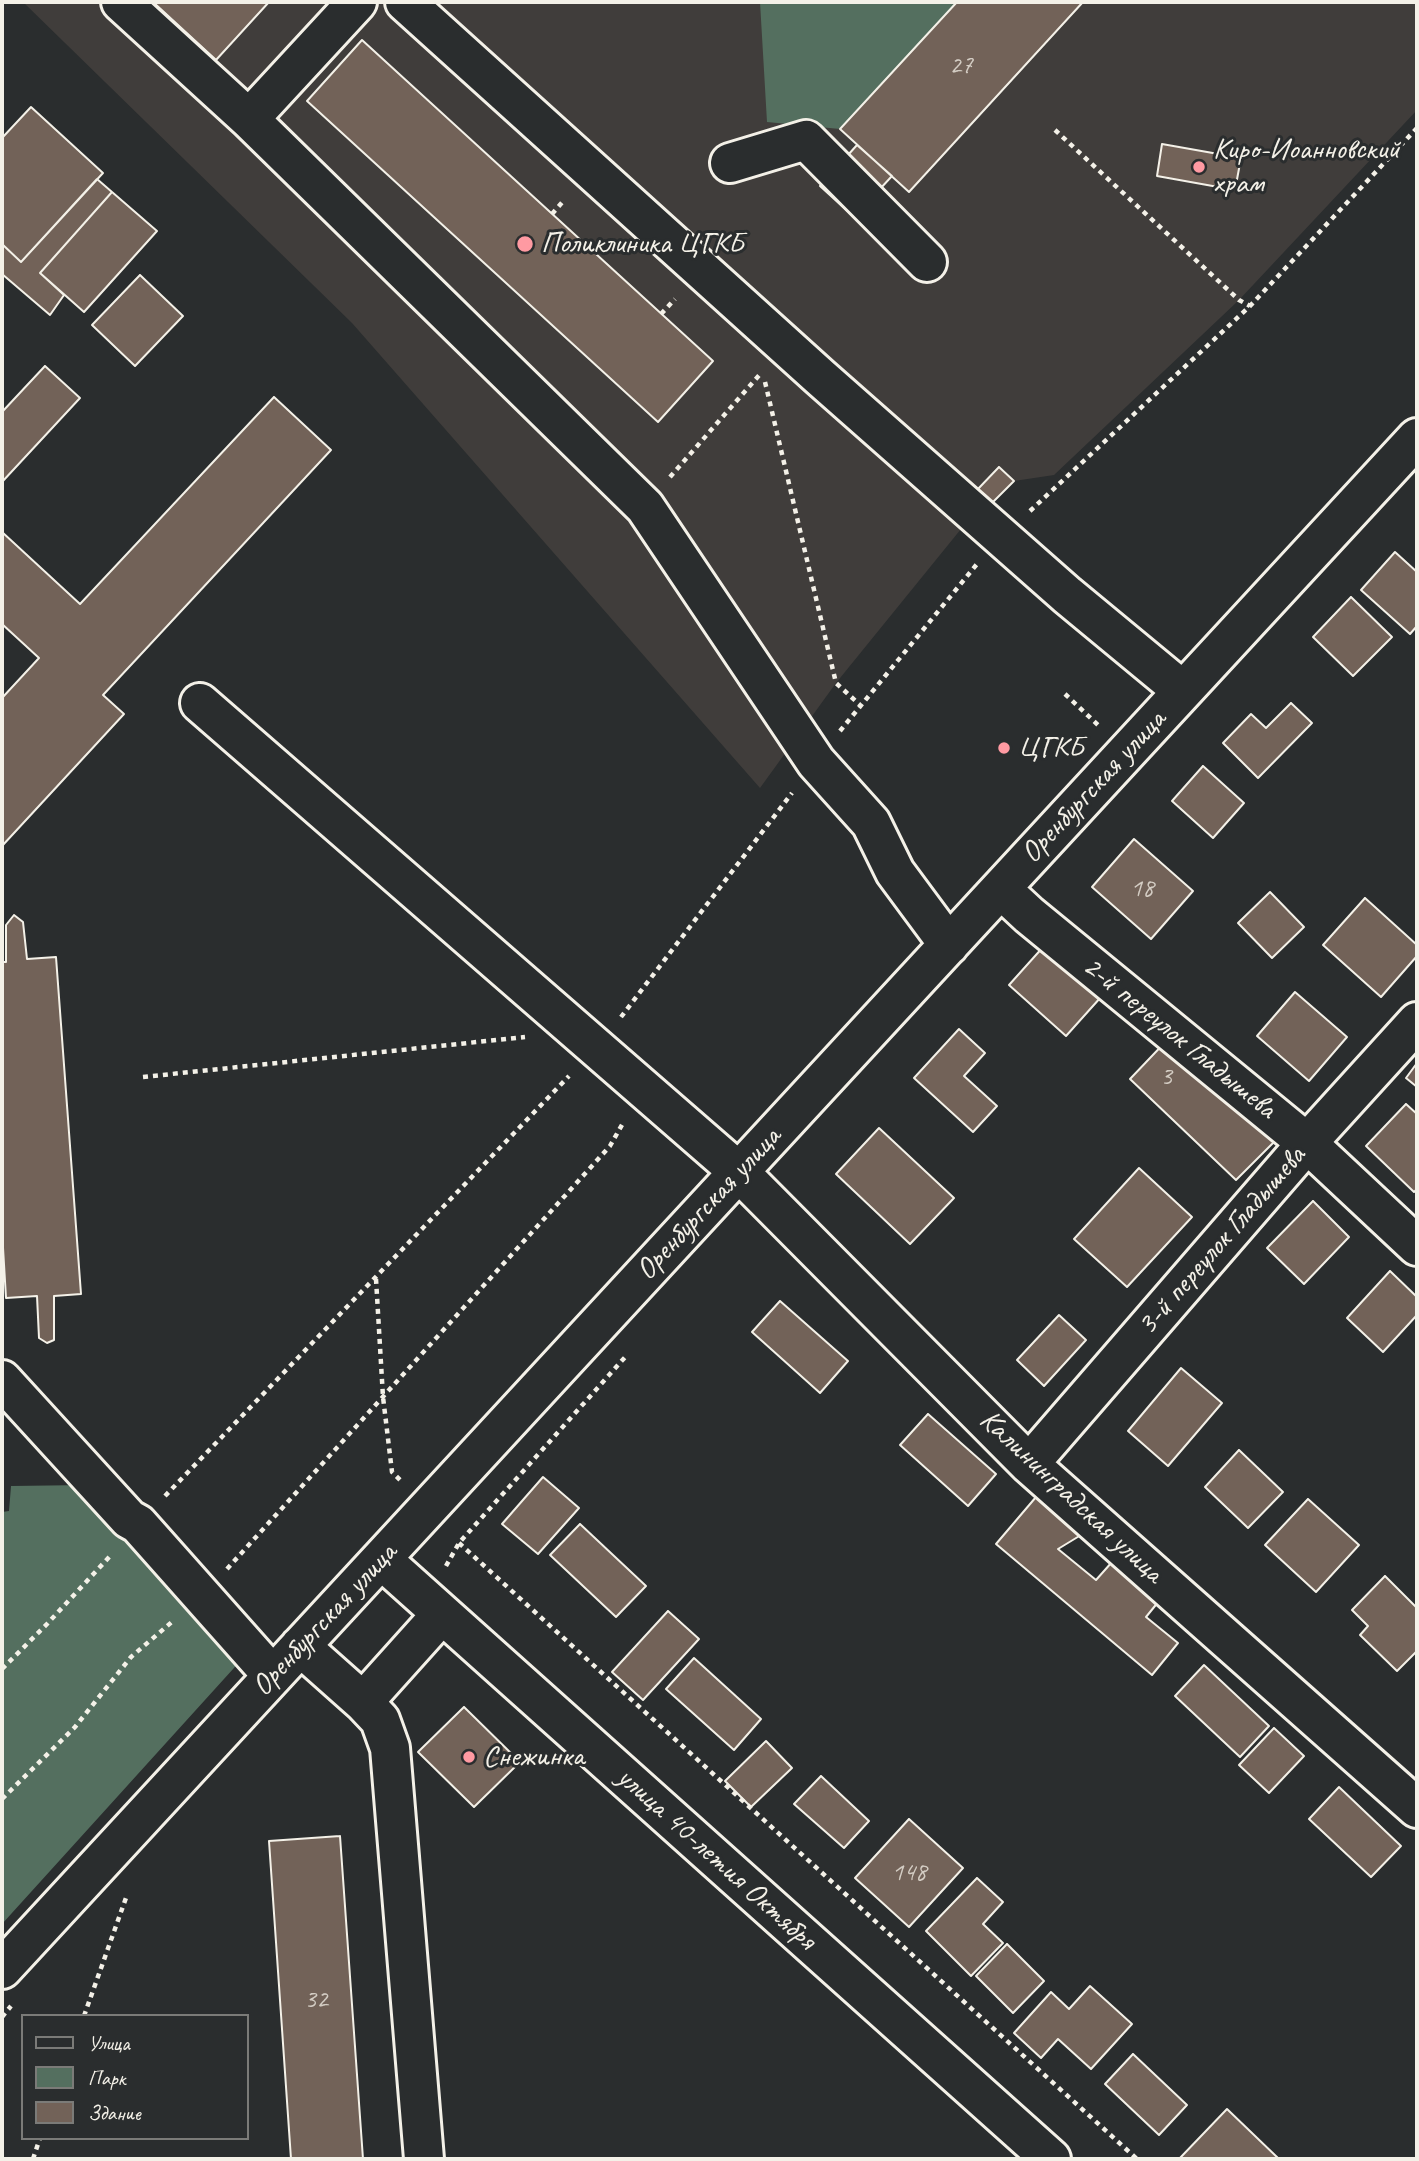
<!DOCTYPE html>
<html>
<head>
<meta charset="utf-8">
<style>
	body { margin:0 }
	#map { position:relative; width:1419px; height:2161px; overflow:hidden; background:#2a2d2e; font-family:Caveat,sans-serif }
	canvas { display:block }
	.frame { position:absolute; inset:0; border:4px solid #f4f1e8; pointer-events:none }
	.legend { position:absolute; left:21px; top:2014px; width:228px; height:126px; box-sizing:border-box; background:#2a2d2e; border:2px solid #7b7b78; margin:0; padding:9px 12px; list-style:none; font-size:21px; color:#f4f1e8 }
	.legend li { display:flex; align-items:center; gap:14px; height:35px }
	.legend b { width:35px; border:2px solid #7b7b78 }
</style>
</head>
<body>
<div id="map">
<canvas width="1419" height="2161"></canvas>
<div class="frame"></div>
<ul class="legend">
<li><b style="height:9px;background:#2a2d2e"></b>Улица</li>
<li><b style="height:19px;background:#546f5f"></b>Парк</li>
<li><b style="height:19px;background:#726258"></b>Здание</li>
</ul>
</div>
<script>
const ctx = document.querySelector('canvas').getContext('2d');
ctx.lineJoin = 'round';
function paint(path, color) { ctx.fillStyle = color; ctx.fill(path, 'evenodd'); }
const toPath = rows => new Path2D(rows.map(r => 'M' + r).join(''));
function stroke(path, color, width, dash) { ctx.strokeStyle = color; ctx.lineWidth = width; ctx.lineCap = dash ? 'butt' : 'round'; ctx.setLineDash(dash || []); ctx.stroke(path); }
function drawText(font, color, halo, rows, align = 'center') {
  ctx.font = font + ' Caveat,sans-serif'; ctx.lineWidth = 6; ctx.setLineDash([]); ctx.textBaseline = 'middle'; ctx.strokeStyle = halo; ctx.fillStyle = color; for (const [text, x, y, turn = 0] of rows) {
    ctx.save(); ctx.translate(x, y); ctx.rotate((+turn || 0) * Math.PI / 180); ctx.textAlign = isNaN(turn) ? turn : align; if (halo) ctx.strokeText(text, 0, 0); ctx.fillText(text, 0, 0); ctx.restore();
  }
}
const built = toPath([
	[23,2,1417,2,1417,110,1239,300,1054,475,1014,481,991,504,961,529,836,683,760,788,352,323]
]);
const green = toPath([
	[760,2,957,2,840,129,767,122],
	[87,1485,243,1658,2,1924,2,1512,9,1511,11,1486]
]);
const building = toPath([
	[153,2,269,2,216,60,153,2],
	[957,2,1083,2,909,192,840,129,957,2],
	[362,40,713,361,658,422,307,101,362,40],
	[31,107,103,173,21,262,2,244,2,138,31,107],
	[1162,144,1241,158,1235,190,1157,176,1162,144],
	[857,145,892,176,854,217,820,186,857,145],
	[97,179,112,192,40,273,64,295,50,315,2,274,2,244,21,262,97,179],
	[112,192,157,231,84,312,40,273,112,192],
	[140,275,183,316,135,366,92,325,140,275],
	[45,366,80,398,2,482,2,412,45,366],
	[274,397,331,450,103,695,124,714,2,846,2,698,39,658,2,624,2,532,80,604,274,397],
	[999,467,1014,481,991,504,977,490,999,467],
	[1395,552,1417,572,1417,626,1410,634,1361,590,1395,552],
	[1351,597,1392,637,1353,676,1313,637,1351,597],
	[1291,703,1312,723,1258,778,1223,743,1251,714,1266,728,1291,703],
	[1203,766,1244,803,1213,838,1172,801,1203,766],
	[1134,839,1193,891,1151,939,1092,887,1134,839],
	[1270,892,1304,927,1272,958,1238,923,1270,892],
	[1365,898,1417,945,1417,956,1381,997,1323,945,1365,898],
	[14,915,23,922,27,959,56,957,81,1294,54,1296,54,1340,47,1343,39,1338,37,1296,6,1298,2,1231,2,962,6,962,6,925,14,915],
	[1044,946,1101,997,1066,1036,1009,985,1044,946],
	[1295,992,1347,1037,1309,1081,1257,1036,1295,992],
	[959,1029,985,1053,964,1076,997,1106,973,1132,914,1078,959,1029],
	[1170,1037,1277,1139,1236,1180,1130,1079,1170,1037],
	[1417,1063,1417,1087,1406,1078,1417,1063],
	[1406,1104,1417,1114,1417,1189,1414,1192,1366,1146,1406,1104],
	[879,1128,954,1198,910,1244,836,1174,879,1128],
	[1139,1168,1192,1217,1127,1287,1074,1239,1139,1168],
	[1313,1201,1349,1237,1304,1284,1267,1248,1313,1201],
	[1390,1271,1417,1297,1417,1315,1383,1352,1347,1318,1390,1271],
	[780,1301,848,1361,820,1393,752,1332,780,1301],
	[1059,1315,1086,1340,1044,1386,1017,1360,1059,1315],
	[1181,1368,1222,1403,1168,1466,1128,1431,1181,1368],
	[928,1414,996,1474,968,1506,900,1445,928,1414],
	[1239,1450,1283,1492,1248,1528,1205,1487,1239,1450],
	[543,1477,579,1508,538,1554,502,1524,543,1477],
	[1036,1497,1081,1535,1058,1549,1096,1580,1112,1562,1159,1601,1146,1617,1178,1643,1152,1675,996,1544,1036,1497],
	[1308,1499,1359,1545,1316,1592,1265,1545,1308,1499],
	[580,1524,646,1586,616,1617,550,1555,580,1524],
	[1385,1576,1417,1608,1417,1651,1397,1671,1360,1635,1368,1626,1352,1610,1385,1576],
	[668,1611,699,1639,643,1700,612,1672,668,1611],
	[694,1658,761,1719,734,1750,666,1689,694,1658],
	[1204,1665,1269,1726,1240,1757,1175,1696,1204,1665],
	[464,1707,520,1762,474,1807,418,1752,464,1707],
	[1274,1728,1304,1756,1269,1793,1239,1765,1274,1728],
	[766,1741,792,1768,751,1807,725,1781,766,1741],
	[821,1776,869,1821,844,1848,794,1804,821,1776],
	[1339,1787,1401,1846,1371,1877,1309,1819,1339,1787],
	[909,1819,963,1868,909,1927,855,1878,909,1819],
	[340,1836,363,2159,291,2159,269,1841,340,1836],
	[977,1878,1003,1902,983,1924,1003,1943,971,1976,926,1931,977,1878],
	[1007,1944,1044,1981,1013,2013,976,1976,1007,1944],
	[1090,1986,1132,2024,1091,2069,1058,2039,1041,2058,1014,2033,1051,1992,1069,2009,1090,1986],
	[1133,2054,1187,2105,1159,2135,1105,2084,1133,2054],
	[1227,2109,1279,2159,1179,2159,1227,2109]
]);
const path = toPath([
	[1055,130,1239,300,1250,306],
	[552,214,565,199],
	[661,314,675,299],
	[765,382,836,683,860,705],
	[670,477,761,373],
	[1030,511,1250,306,1417,128],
	[1065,694,1098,725],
	[840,731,977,564],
	[621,1017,792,793],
	[143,1077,525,1037],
	[376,1279,383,1397,392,1472,402,1482],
	[165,1496,569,1076],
	[459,1543,1137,2159],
	[446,1566,459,1543,627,1355],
	[227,1569,610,1146,623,1123],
	[2,1669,47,1624,112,1554],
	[2,1799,75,1727,131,1657,173,1621],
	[84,2016,127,1895],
	[2,2017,11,2006],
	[33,2159,40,2138]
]);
const minor = toPath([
	[121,2,249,119,645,507,816,762,871,823,895,872,949,945],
	[405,2,820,377,1067,595,1183,691],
	[249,119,357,2],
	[730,163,806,140,927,262],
	[200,703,739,1172,1029,1464,1417,1808],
	[1001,889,1029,915,1307,1143,1417,1246],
	[2,1380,129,1519,138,1524,273,1676],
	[1029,1464,1307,1143,1417,1022],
	[381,1559,1051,2159],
	[300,1646,363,1702,380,1720,390,1748,424,2159],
	[363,1702,442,1614],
	[2,1969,1417,438]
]);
const markers = [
	[1199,167,7,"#ff9aa2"],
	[525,244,9,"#ff9aa2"],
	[1004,748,7,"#ff9aa2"],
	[469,1757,7,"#ff9aa2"]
];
const numberNames = [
	["27",961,66],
	["18",1142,889],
	["3",1166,1077],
	["148",909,1873],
	["32",316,2000]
];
const poiNames = [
	["Киро-Иоанновский",1213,150],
	["храм",1213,184],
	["Поликлиника ЦГКБ",541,244],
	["ЦГКБ",1018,748],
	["Снежинка",483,1757]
];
const streetNames = [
	["Оренбургская улица",1094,787,-47],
	["2-й переулок Гладышева",1179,1038,39],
	["Оренбургская улица",709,1204,-47],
	["3-й переулок Гладышева",1222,1241,-49],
	["Калининградская улица",1071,1497,43],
	["Оренбургская улица",325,1620,-47],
	["улица 40-летия Октября",716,1859,42]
];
paint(built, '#403d3b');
paint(green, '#546f5f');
paint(building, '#726258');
stroke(building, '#f4f1e8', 2);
stroke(minor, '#f4f1e8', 44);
stroke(path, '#f4f1e8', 4.5, [5, 5]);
stroke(minor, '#2a2d2e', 38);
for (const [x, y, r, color] of markers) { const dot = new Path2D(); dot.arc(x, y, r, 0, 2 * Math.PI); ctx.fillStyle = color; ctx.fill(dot); stroke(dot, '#2a2d2e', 2.5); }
drawText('26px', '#d4cdc4', null, numberNames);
drawText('30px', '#f4f1e8', '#2a2d2e', poiNames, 'left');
drawText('30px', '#f4f1e8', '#2a2d2e', streetNames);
</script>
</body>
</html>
